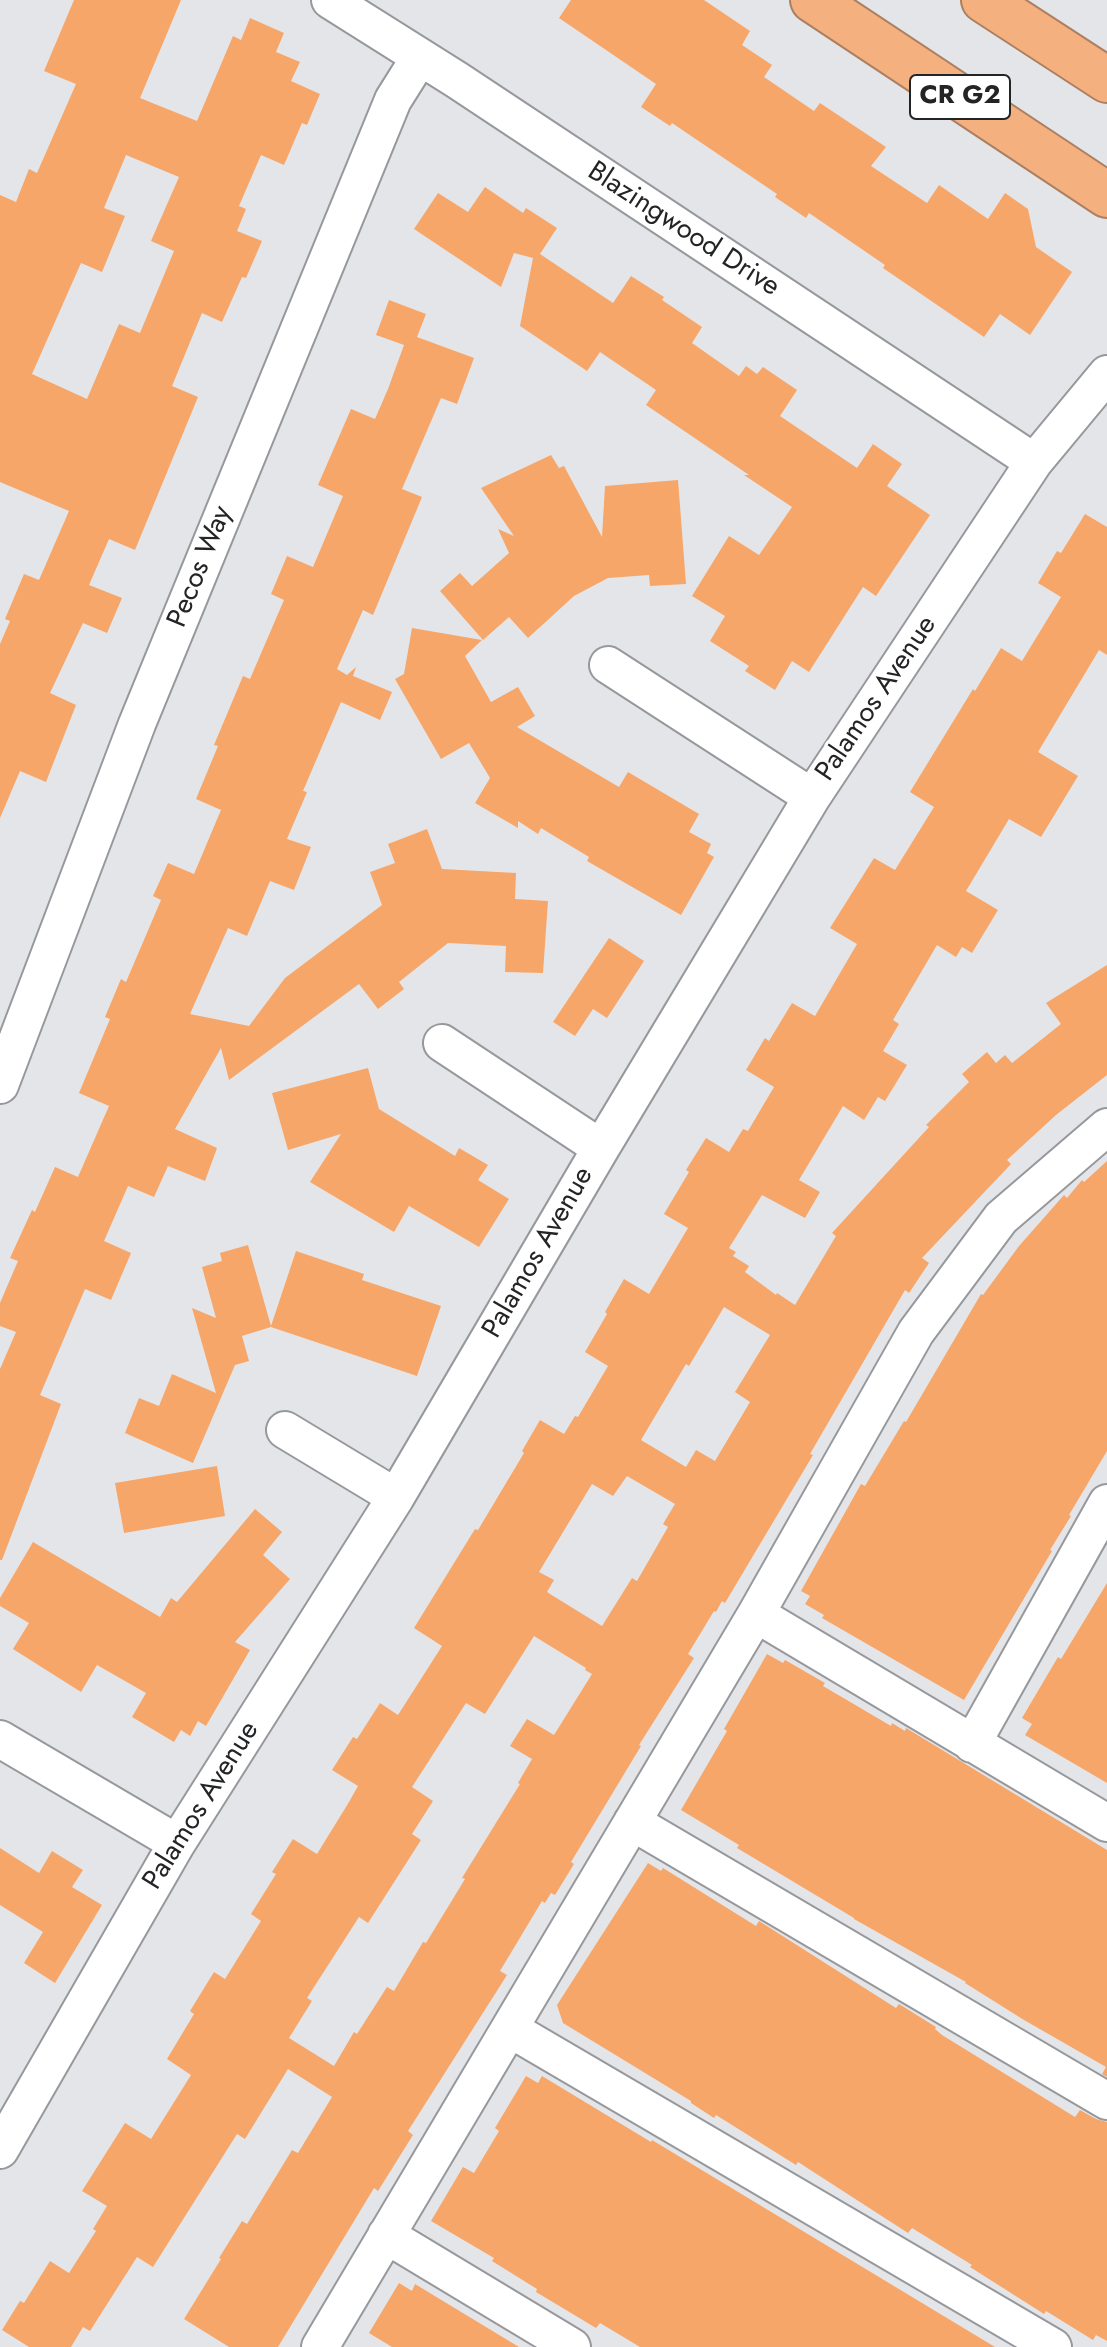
<!DOCTYPE html>
<html>
<head>
<meta charset="utf-8">
<style>
	body { margin:0 }
	canvas { display:block; background:#e3e5e9 }
</style>
</head>
<body>
<canvas width="1107" height="2347"></canvas>
<script>
const ctx = document.querySelector('canvas').getContext('2d');
ctx.lineJoin = 'round';
function paint(path, color) { ctx.fillStyle = color; ctx.fill(path, 'evenodd'); }
const toPath = rows => new Path2D(rows.map(r => 'M' + r).join(''));
function stroke(path, color, width, dash) { ctx.strokeStyle = color; ctx.lineWidth = width; ctx.lineCap = dash ? 'butt' : 'round'; ctx.setLineDash(dash || []); ctx.stroke(path); }
function drawText(font, color, halo, rows, align = 'center') {
  ctx.font = font + ' Jost,sans-serif'; ctx.lineWidth = 6; ctx.setLineDash([]); ctx.textBaseline = 'middle'; ctx.strokeStyle = halo; ctx.fillStyle = color; for (const [text, x, y, turn = 0] of rows) {
    ctx.save(); ctx.translate(x, y); ctx.rotate((+turn || 0) * Math.PI / 180); ctx.textAlign = isNaN(turn) ? turn : align; if (halo) ctx.strokeText(text, 0, 0); ctx.fillText(text, 0, 0); ctx.restore();
  }
}
const building = toPath([
	[74,0,181,0,140,98,197,121,233,36,241,40,250,18,284,33,276,52,300,62,291,81,320,94,307,125,302,123,284,165,261,155,239,206,246,209,237,231,262,241,246,278,242,277,222,322,202,313,172,386,198,397,135,550,109,539,89,585,122,598,107,633,83,623,50,693,76,705,46,782,20,771,0,818,0,644,10,621,5,619,24,574,39,580,69,511,0,482,0,195,16,202,29,169,37,173,76,84,44,71],
	[126,155,179,177,151,241,174,251,140,333,119,324,87,399,32,374,81,263,102,272,125,216,104,208],
	[571,0,704,0,750,31,742,45,772,65,764,77,814,111,820,103,886,147,871,166,927,203,939,185,988,219,1005,193,1028,209,1036,247,1072,272,1030,335,1000,314,984,337,883,268,885,265,809,213,806,218,775,197,777,194,672,123,670,126,641,107,656,84,559,18],
	[485,187,523,213,526,208,557,228,540,254,613,303,631,276,664,297,662,300,702,327,692,343,739,376,746,366,757,374,763,367,797,390,780,416,857,468,873,444,902,464,887,486,930,515,876,596,863,587,809,672,792,661,775,690,745,671,749,666,710,641,725,616,692,596,729,536,759,555,792,507,744,475,749,475,646,405,656,390,600,352,587,371,520,326,533,258,514,253,501,287,414,229,438,193,468,212],
	[389,300,426,314,417,337,474,358,457,404,441,398,402,489,422,497,373,615,363,610,337,669,347,675,356,667,353,676,392,692,380,720,341,702,303,791,307,792,287,839,311,847,294,890,270,881,247,936,228,928,190,1014,249,1026,285,978,382,905,370,872,395,863,388,844,427,829,442,869,516,873,515,899,548,901,543,973,505,972,506,946,448,943,399,982,404,989,378,1009,359,984,229,1080,221,1048,175,1129,217,1148,205,1181,168,1166,154,1197,128,1186,104,1241,131,1253,111,1300,85,1289,40,1395,61,1404,2,1560,0,1560,0,1369,16,1332,0,1326,0,1303,18,1261,10,1258,32,1210,35,1212,55,1167,78,1177,109,1106,79,1093,110,1019,105,1017,121,979,126,982,161,900,153,896,168,863,194,874,221,810,196,799,218,746,214,745,243,676,250,679,284,600,271,594,287,556,313,567,343,496,318,485,351,409,375,419,388,389,404,345,376,335],
	[551,455,559,468,564,466,602,537,605,486,678,480,686,584,650,586,649,575,608,578,574,596,528,638,509,617,483,640,440,591,460,573,472,586,509,553,498,529,514,536,481,488],
	[1085,514,1107,527,1107,655,1099,650,1038,752,1078,776,1041,837,1009,819,966,891,998,910,972,953,962,947,956,957,937,945,893,1020,899,1024,883,1051,907,1065,885,1101,878,1097,864,1120,843,1106,799,1180,820,1192,805,1218,762,1195,729,1248,736,1252,733,1256,749,1266,745,1272,776,1295,777,1293,795,1305,836,1236,832,1233,929,1127,926,1125,969,1082,962,1074,987,1052,996,1063,1005,1055,1012,1063,1061,1024,1046,1003,1107,965,1107,1075,1056,1115,1007,1160,1011,1164,922,1258,929,1263,909,1293,905,1290,810,1454,813,1455,725,1603,722,1601,716,1612,714,1611,688,1654,694,1658,639,1745,641,1746,571,1862,574,1864,555,1895,551,1893,545,1903,542,1901,500,1971,507,1975,408,2131,413,2135,378,2191,374,2188,278,2347,229,2347,184,2319,221,2259,219,2258,242,2221,247,2224,292,2150,298,2153,332,2097,288,2069,245,2139,237,2134,153,2267,137,2257,90,2331,83,2327,71,2347,29,2347,2,2330,20,2301,24,2303,50,2261,69,2273,96,2231,93,2229,107,2206,82,2191,125,2123,151,2139,191,2075,167,2059,194,2014,190,2011,214,1972,225,1979,261,1921,251,1914,276,1874,272,1872,293,1839,317,1854,349,1802,358,1786,332,1770,353,1737,357,1739,380,1703,398,1715,442,1646,414,1628,475,1529,478,1530,524,1453,522,1451,540,1420,564,1434,575,1416,578,1417,608,1366,585,1352,607,1314,605,1312,624,1279,649,1294,688,1228,664,1214,689,1172,686,1170,706,1138,729,1152,743,1129,748,1131,774,1087,746,1070,765,1038,769,1041,792,1003,815,1016,857,944,830,928,874,858,895,870,934,807,910,792,973,689,975,691,1001,648,1022,661,1061,597,1038,583,1057,551,1061,553],
	[724,1307,770,1335,735,1392,750,1402,715,1461,696,1450,686,1467,641,1440,686,1364,689,1366],
	[627,1476,675,1504,663,1524,668,1527,637,1581,632,1578,602,1626,550,1594,547,1592,554,1580,539,1572,592,1484,613,1496],
	[534,1636,586,1668,585,1670,592,1674,554,1735,527,1719,510,1746,532,1759,518,1783,520,1784,462,1878,465,1879,426,1943,423,1942,394,1991,387,1987,357,2034,354,2032,334,2066,289,2038,312,2001,307,1998,359,1917,368,1923,421,1840,412,1834,433,1801,412,1787,466,1703,485,1714],
	[412,628,482,640,465,656,491,702,518,687,535,716,517,727,619,787,628,772,699,814,689,832,711,844,707,853,714,857,681,915,587,861,589,857,541,828,538,834,518,821,518,828,475,803,490,778,469,743,441,759,395,679,404,674],
	[609,938,644,961,607,1018,593,1009,575,1036,553,1022],
	[368,1068,379,1109,455,1156,459,1148,488,1165,478,1180,509,1199,479,1247,409,1206,394,1232,310,1182,341,1134,288,1150,272,1093],
	[1107,1161,1107,1451,1069,1515,1071,1516,1050,1550,1052,1551,964,1700,822,1618,824,1615,805,1604,810,1596,801,1591,861,1484,865,1486,904,1421,906,1422,981,1294,983,1295,1019,1246,1064,1195,1067,1198,1082,1180,1084,1182],
	[248,1245,271,1326,296,1251,364,1274,362,1280,441,1306,417,1376,271,1327,242,1336,249,1361,235,1365,193,1463,125,1433,139,1398,159,1406,172,1374,216,1393,192,1308,216,1318,202,1267,222,1261,220,1253],
	[217,1466,225,1516,124,1533,115,1483],
	[255,1509,282,1532,263,1555,290,1579,235,1642,250,1650,206,1726,198,1721,190,1736,181,1730,174,1742,132,1717,146,1693,97,1665,81,1692,13,1649,29,1623,0,1606,0,1598,33,1542,160,1617,171,1598,177,1602],
	[1107,1583,1107,1783,1025,1735,1032,1724,1022,1718,1058,1657,1061,1659],
	[767,1654,783,1663,785,1660,825,1683,823,1686,891,1726,892,1723,905,1731,906,1728,1107,1850,1107,2077,1102,2074,1106,2067,1024,2020,965,1983,966,1982,854,1919,854,1918,737,1848,739,1845,681,1810,727,1731,724,1729],
	[0,1848,39,1873,52,1851,83,1870,72,1887,102,1905,55,1983,24,1963,43,1932,0,1905],
	[648,1863,661,1871,663,1868,756,1926,759,1921,896,2008,899,2004,936,2027,935,2029,942,2035,1075,2117,1080,2110,1096,2119,1107,2122,1107,2341,1096,2335,1093,2340,1046,2311,1044,2314,970,2267,972,2265,912,2228,908,2233,798,2162,796,2165,716,2115,714,2118,691,2103,691,2101,563,2023,557,2005],
	[526,2076,538,2083,542,2076,651,2142,652,2140,995,2347,640,2347,600,2323,596,2328,536,2292,537,2289,492,2261,494,2258,431,2221,463,2167,474,2173,499,2131,495,2128],
	[399,2283,412,2291,415,2284,519,2347,392,2347,369,2333]
]);
const minor = toPath([
	[330,0,457,80,1034,462],
	[608,665,812,797],
	[442,1043,601,1148],
	[0,1085,137,724,393,100,420,57],
	[285,1430,396,1497],
	[756,1614,1107,1823],
	[0,1739,177,1843],
	[972,1744,1107,1503],
	[632,1822,1107,2101],
	[510,2029,1053,2347],
	[0,2150,177,1843,396,1497,601,1148,812,797,1034,462,1107,374],
	[386,2235,572,2347],
	[320,2347,756,1614,916,1332,1001,1218,1107,1127]
]);
const highway = toPath([
	[813,0,1107,195],
	[984,0,1107,80]
]);
const shields = [
	[960,97,100]
];
const shieldNames = [
	["CR G2",960,97]
];
const streetNames = [
	["Blazingwood Drive",683,230,33],
	["Pecos Way",201,567,-68],
	["Palamos Avenue",877,699,-56],
	["Palamos Avenue",539,1253,-60],
	["Palamos Avenue",202,1806,-58]
];
paint(building, '#f7a669');
stroke(minor, '#96989c', 40);
stroke(highway, '#ac7f60', 48);
stroke(minor, '#fff', 36);
stroke(highway, '#f5b080', 44);
for (const [x, y, w] of shields) { const box = new Path2D(); box.roundRect(x - w / 2, y - 22, w, 44, 6); ctx.fillStyle = '#fff'; ctx.fill(box); stroke(box, '#232426', 2); }
drawText('bold 26px', '#232426', null, shieldNames);
drawText('28px', '#232426', '#fff', streetNames);
</script>
</body>
</html>
